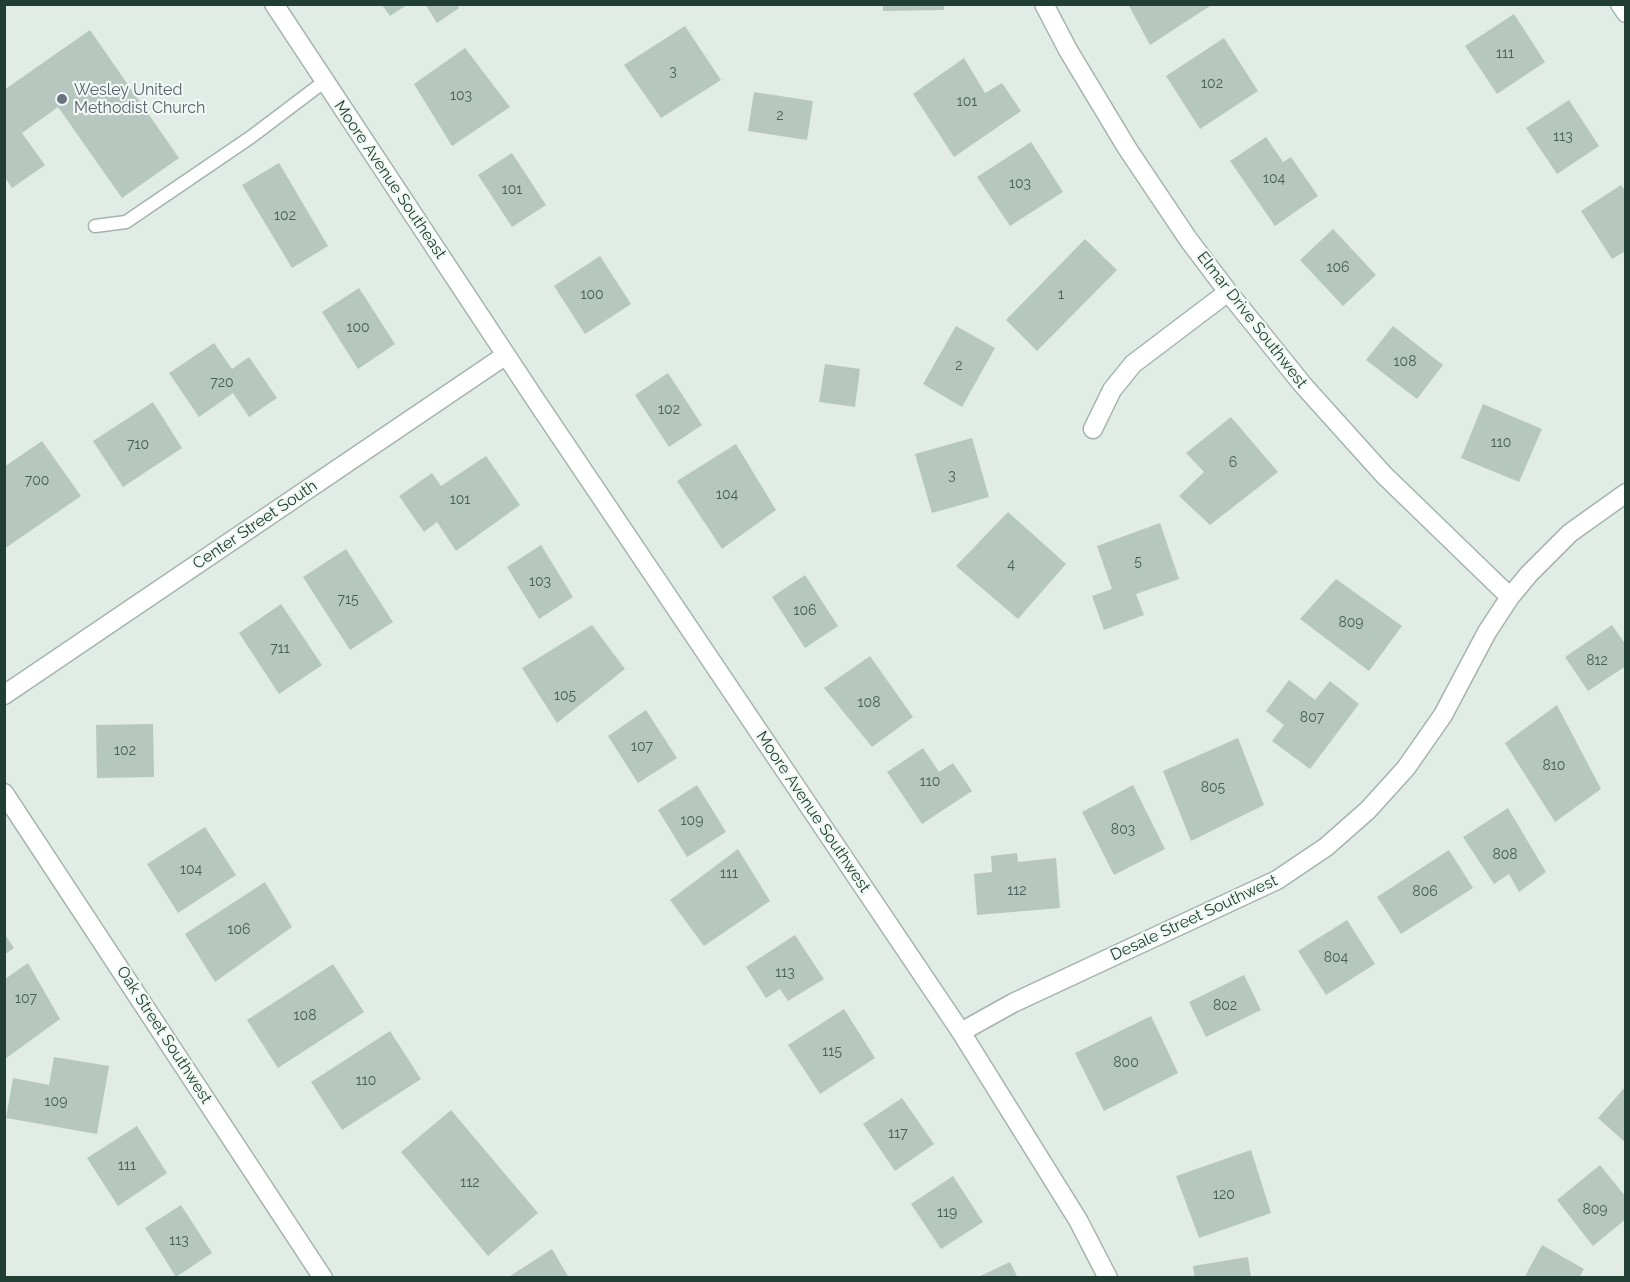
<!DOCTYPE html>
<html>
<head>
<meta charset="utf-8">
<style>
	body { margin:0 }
	#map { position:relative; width:1630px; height:1282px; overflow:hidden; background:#e1ece6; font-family:Raleway,sans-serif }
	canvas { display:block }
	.frame { position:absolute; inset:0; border:6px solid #203e34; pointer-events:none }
</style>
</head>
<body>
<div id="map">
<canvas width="1630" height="1282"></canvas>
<div class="frame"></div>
</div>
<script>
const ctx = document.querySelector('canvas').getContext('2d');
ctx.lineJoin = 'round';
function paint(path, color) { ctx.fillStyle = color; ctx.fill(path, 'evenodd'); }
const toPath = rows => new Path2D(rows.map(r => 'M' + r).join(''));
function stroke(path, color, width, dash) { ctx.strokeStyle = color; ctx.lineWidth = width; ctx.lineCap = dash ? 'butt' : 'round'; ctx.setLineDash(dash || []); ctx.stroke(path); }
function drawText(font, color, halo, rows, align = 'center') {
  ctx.font = font + ' Raleway,sans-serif'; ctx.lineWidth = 4.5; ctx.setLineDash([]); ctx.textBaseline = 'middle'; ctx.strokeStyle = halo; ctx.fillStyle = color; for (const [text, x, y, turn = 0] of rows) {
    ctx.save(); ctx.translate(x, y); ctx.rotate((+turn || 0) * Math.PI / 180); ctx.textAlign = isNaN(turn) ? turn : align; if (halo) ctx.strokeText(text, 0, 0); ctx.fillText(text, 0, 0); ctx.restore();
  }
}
const building = toPath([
	[425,4,457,4,459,8,437,23],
	[883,4,944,4,944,10,883,11],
	[1128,4,1213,4,1150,45],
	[382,5,407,5,390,16],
	[1514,14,1545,62,1497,94,1465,46],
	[685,26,721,80,661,118,624,65],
	[90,30,179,158,122,198,58,107,22,133,45,165,12,188,4,176,4,90],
	[1224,38,1258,91,1200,129,1166,76],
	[465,48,510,107,452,146,414,84],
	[964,58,985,93,1002,83,1021,111,954,157,913,94],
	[754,92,813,101,807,140,748,131],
	[1569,100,1599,146,1557,174,1526,128],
	[1266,137,1283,162,1291,157,1318,196,1275,226,1230,161],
	[1031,142,1063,192,1010,226,977,177],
	[512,153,546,205,512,227,478,175],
	[279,163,328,246,292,268,242,185],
	[1621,185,1626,192,1626,251,1612,259,1581,211],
	[1333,229,1376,275,1343,306,1300,260],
	[1085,239,1117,270,1037,351,1006,320],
	[600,256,631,304,585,334,554,286],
	[359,288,395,344,358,369,322,312],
	[956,326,995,348,962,407,923,384],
	[1393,326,1443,365,1417,399,1366,360],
	[214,343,232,369,249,357,277,398,249,417,233,393,199,417,169,373],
	[825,364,860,369,855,407,819,402],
	[668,373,702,425,669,447,635,395],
	[153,402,182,448,123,487,93,441],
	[1483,404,1542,429,1519,482,1461,458],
	[1231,417,1278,472,1210,525,1179,496,1204,472,1186,453],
	[972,438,989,497,932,513,915,454],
	[42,441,81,496,4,549,4,467],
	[736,444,776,510,722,549,677,481],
	[486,456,520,505,456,551,437,522,424,532,399,496,432,473,441,486],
	[1008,512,1066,564,1018,619,956,566],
	[1160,523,1179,579,1136,594,1144,615,1104,630,1092,596,1112,589,1097,546],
	[541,545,573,597,539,619,507,567],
	[346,549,393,622,350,650,303,577],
	[805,575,838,626,805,648,772,597],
	[1336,579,1402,626,1369,671,1300,619],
	[281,604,322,665,279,694,239,633],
	[592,625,625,669,557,723,522,668],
	[1612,625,1626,645,1626,666,1588,691,1565,657],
	[870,656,913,717,872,747,824,688],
	[1289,680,1315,700,1330,681,1359,704,1310,769,1272,741,1284,725,1266,711],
	[1557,705,1601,789,1555,822,1505,743],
	[646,710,677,758,638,783,608,736],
	[153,724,154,777,97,778,96,725],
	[1238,738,1264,805,1191,841,1163,771],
	[923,748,939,772,953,763,972,791,922,824,887,772],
	[697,785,726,832,687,857,658,810],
	[1133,785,1165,849,1114,875,1082,812],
	[1508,808,1546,872,1519,892,1509,874,1494,884,1463,837],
	[205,827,236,875,178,913,147,864],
	[738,849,770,901,704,946,670,900],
	[1449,850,1473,888,1401,934,1377,897],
	[1017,853,1018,862,1056,858,1060,908,977,915,974,874,992,872,991,856],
	[265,882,292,927,215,982,185,934],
	[1347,920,1375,964,1326,995,1298,951],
	[4,933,14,948,4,955],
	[795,935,824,979,788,1001,780,989,766,998,746,967],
	[28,963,60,1019,5,1059,5,979],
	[333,964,364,1012,278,1068,247,1020],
	[1244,975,1261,1010,1206,1037,1189,1002],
	[844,1009,875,1058,820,1094,788,1045],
	[1151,1016,1178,1073,1104,1111,1075,1053],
	[390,1031,421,1079,342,1130,311,1082],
	[54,1057,109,1066,97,1134,6,1118,13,1078,49,1085],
	[1626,1086,1626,1143,1598,1118],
	[902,1098,934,1144,895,1171,863,1124],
	[451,1110,538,1213,488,1256,401,1152],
	[137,1126,167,1173,118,1206,87,1158],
	[1251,1150,1271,1213,1199,1238,1176,1176],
	[1600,1165,1626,1197,1626,1219,1593,1246,1557,1200],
	[953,1176,983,1222,941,1249,911,1204],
	[181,1205,212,1253,176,1277,145,1228],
	[1542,1245,1584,1269,1579,1278,1524,1278],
	[552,1249,569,1278,507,1278],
	[1248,1257,1251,1278,1195,1278,1193,1266],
	[1010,1262,1018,1278,976,1278]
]);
const lane = toPath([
	[95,226,126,222,251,137,325,81]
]);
const street = toPath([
	[274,4,535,399,961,1032,1078,1220,1108,1278],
	[1044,4,1068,50,1127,148,1188,239,1228,292,1303,385,1384,475,1510,597],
	[1093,429,1112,390,1133,364,1228,292],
	[4,695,506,355],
	[4,793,323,1278],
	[961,1032,1013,1003,1277,880,1326,847,1368,810,1406,768,1443,715,1487,632,1510,597,1529,574,1570,533,1626,493]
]);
const secondary = toPath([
	[1620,4,1626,13]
]);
const markers = [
	[62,99,6,"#6b7280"]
];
const numberNames = [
	["111",1505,54],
	["3",673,72],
	["102",1212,84],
	["103",461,96],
	["101",967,102],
	["2",780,116],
	["113",1563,137],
	["104",1274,179],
	["103",1020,184],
	["101",512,190],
	["102",285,216],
	["106",1338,268],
	["100",592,295],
	["1",1061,295],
	["100",358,328],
	["108",1405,362],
	["2",959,366],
	["720",222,383],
	["102",669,410],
	["110",1501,443],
	["710",138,445],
	["6",1233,463],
	["3",952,476],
	["700",37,481],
	["104",727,495],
	["101",460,500],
	["5",1138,562],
	["4",1011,565],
	["103",540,582],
	["715",348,600],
	["106",805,611],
	["809",1351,623],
	["711",280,649],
	["812",1597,661],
	["105",565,696],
	["108",869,703],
	["807",1312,718],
	["107",642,747],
	["102",125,751],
	["810",1554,766],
	["110",930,782],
	["805",1213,788],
	["109",692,821],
	["803",1123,830],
	["808",1505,855],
	["104",191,870],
	["111",729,874],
	["112",1017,891],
	["806",1425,892],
	["106",239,930],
	["804",1336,958],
	["113",785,973],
	["107",26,999],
	["802",1225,1006],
	["108",305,1016],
	["115",832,1052],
	["800",1126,1063],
	["110",366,1081],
	["109",56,1102],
	["117",898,1134],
	["111",127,1166],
	["112",470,1183],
	["120",1224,1195],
	["809",1595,1210],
	["119",947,1213],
	["113",179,1241]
];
const worshipNames = [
	["Wesley United",74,90],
	["Methodist Church",74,108]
];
const streetNames = [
	["Moore Avenue Southeast",390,180,56],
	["Elmar Drive Southwest",1252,320,52],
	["Center Street South",255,525,-34],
	["Moore Avenue Southwest",813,812,56],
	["Desale Street Southwest",1194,918,-25],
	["Oak Street Southwest",164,1035,57]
];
paint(building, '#b6c7bf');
stroke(lane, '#a3b4ad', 15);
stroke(street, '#a3b4ad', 21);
stroke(secondary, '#9eb9ae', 21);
stroke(lane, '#fff', 12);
stroke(street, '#fff', 18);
stroke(secondary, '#fff', 18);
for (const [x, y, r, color] of markers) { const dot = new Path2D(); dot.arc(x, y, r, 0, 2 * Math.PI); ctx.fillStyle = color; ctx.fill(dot); stroke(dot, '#f1f9f4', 2); }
drawText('14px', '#466057', null, numberNames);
drawText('16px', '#5b616d', '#f1f9f4', worshipNames, 'left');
drawText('16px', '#203e34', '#f1f9f4', streetNames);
</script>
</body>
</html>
